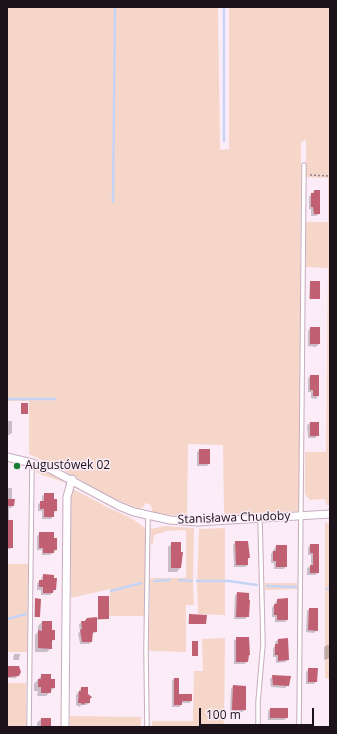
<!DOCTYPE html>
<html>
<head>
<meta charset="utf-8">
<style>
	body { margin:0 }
	#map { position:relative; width:337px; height:734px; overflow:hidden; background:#fcecf8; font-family:"Open Sans",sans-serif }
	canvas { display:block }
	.frame { position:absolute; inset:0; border:8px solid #1c131a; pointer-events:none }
	.scale { position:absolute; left:199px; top:708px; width:115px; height:18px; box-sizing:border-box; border:2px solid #1c131a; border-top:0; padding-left:5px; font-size:12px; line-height:14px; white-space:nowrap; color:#1c131a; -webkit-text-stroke:3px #fcecf8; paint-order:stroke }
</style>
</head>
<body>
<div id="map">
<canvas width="337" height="734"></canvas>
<div class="frame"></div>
<div class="scale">100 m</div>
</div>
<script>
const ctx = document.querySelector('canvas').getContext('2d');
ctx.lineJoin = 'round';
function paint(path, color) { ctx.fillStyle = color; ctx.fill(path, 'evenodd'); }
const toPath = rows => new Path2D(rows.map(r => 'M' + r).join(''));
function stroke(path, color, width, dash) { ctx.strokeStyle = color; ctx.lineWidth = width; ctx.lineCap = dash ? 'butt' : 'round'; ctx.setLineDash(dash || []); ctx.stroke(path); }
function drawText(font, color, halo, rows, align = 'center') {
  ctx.font = font + ' "Open Sans",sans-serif'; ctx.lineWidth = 3; ctx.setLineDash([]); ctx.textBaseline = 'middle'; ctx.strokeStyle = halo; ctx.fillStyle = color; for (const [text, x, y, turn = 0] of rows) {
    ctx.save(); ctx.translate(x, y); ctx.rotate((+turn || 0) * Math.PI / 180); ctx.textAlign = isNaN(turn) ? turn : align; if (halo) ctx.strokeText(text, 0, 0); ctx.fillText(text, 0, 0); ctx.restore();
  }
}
const green = toPath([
	[7,7,76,8,77,7,218,7,220,150,229,149,229,7,330,7,330,505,326,505,325,499,310,500,305,494,305,452,326,452,328,268,306,267,306,222,328,222,328,178,306,177,306,140,301,142,299,511,224,515,223,445,188,444,187,517,155,513,152,511,151,505,145,503,144,506,141,509,132,506,112,498,63,470,29,454,29,401,7,401],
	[37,470,41,470,65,480,67,483,42,475,36,472],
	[73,489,111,509,131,518,145,528,145,616,109,616,110,589,71,598,71,494],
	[325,522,330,524,330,679,325,678],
	[165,526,194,528,193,582,194,605,186,605,186,652,153,651,149,650,150,578,186,578,186,530,167,531,154,535,153,544,151,544,151,529],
	[225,528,225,615,198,614,197,585,199,529],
	[7,564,28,564,27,652,7,652],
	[265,583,297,583,297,589,265,590],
	[225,638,224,727,152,727,152,721,193,721,194,671,203,671,202,639],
	[7,683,26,683,26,727,7,727],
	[70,716,141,717,141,727,70,727]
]);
const shadow = toPath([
	[314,191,319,214,316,216,311,216,311,209,309,209,309,197],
	[310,282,319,298,318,299,309,299],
	[310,328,319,328,319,344,316,347,308,346,308,331],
	[310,376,318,376,318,396,316,399,311,398,311,392,308,392,308,379],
	[7,421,12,421,12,433,9,435,7,435],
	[310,423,318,423,318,435,315,438,308,438,307,425],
	[199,450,209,464,207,466,197,466,197,452],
	[7,488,12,488,12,500,14,505,11,508,9,508,9,521,12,547,10,549,7,549],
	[45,494,53,500,56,510,51,519,42,519,42,511,38,511,38,504,42,502,42,496],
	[40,533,56,550,50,555,42,555,42,550,37,550,37,536],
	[236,542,248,553,248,565,245,567,234,567,233,545],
	[172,544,180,568,177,572,168,572,168,547],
	[310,545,318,545,318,573,315,575,307,575,307,568,311,566,311,555,308,555,308,548],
	[276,546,286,566,284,569,274,569,274,563,271,563,271,554],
	[44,575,56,589,50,595,41,595,41,590,37,590,37,583,41,581,41,578],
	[237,593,248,601,248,616,245,619,234,619,235,596],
	[98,598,108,619,96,620,96,632,92,634,91,642,89,644,80,644,78,633,80,632,79,624,88,619,98,618],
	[35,599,39,616,38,617,34,617],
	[277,600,287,620,285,622,275,622,275,617,272,617,272,608],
	[309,609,317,630,314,633,306,632,307,611],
	[189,615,206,616,205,623,188,624],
	[42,622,51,622,51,631,54,639,51,643,51,648,47,652,35,652,35,635,38,632,38,626],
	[237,638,247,661,245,664,234,664,234,641],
	[287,639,288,660,285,662,276,663,276,657,273,657,273,648,276,645,275,642,278,640],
	[192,642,197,655,196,656,192,656],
	[327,645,330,645,330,658,324,660,324,647],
	[14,654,20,654,19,660,13,660],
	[7,667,18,675,16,678,7,678],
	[309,669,316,681,314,684,306,684,306,672],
	[42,675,50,680,54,688,46,696,37,696,38,691,34,691,34,684],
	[273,676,288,685,285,688,271,687,270,679],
	[174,679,178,679,178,695,191,701,190,703,181,703,180,707,172,707,172,680],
	[233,686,245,710,242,712,230,712,231,689],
	[81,688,89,703,86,705,81,705,80,707,76,705,76,695],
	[270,709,287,718,284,720,268,720,268,711],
	[41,719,50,719,50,727,37,727,37,723]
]);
const stream = toPath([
	[224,141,224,7],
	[113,202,115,7],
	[7,399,55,399],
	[179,580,192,581],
	[154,581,170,580],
	[197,581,229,581,257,585],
	[267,586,296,587],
	[327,589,330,589],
	[111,591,141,583],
	[7,619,26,614]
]);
const building = toPath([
	[314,190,320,190,320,214,314,214,313,207,311,207,311,193,314,193],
	[310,281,320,281,320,299,310,299],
	[310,327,320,327,320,344,310,344],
	[310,375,319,375,319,396,313,396,313,390,310,390],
	[21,403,28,403,28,414,21,414],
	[310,422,319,422,319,436,310,436],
	[199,449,210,449,210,464,199,464],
	[44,493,54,493,54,499,57,499,57,511,54,511,54,517,44,517,44,509,40,509,40,501,44,501],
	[7,499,15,499,14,506,7,506],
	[7,520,13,520,13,548,7,548],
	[39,532,54,532,54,538,57,538,57,550,54,550,54,553,43,553,43,548,39,548],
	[235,541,248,541,250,558,248,558,248,565,236,565],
	[171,542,181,542,181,552,183,552,181,568,171,568],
	[310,544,319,544,319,573,310,573,310,565,313,565,313,553,310,553],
	[276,545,287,545,287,567,276,567,276,561,273,561,273,551,276,551],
	[43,574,54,575,54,578,57,578,56,590,53,590,53,593,43,593,43,587,39,587,39,580,43,580],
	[237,592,249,593,249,600,250,600,249,617,236,617],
	[98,596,109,596,109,619,98,619],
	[35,598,41,599,40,617,35,617],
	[288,598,288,620,277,620,277,615,274,615,274,604,277,604,277,599],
	[309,608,318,608,318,631,308,630],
	[189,614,207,615,206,624,189,624],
	[97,617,97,632,93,632,92,642,82,642,80,630,82,629,81,621,85,621,87,618],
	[42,621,52,621,52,630,55,630,55,640,52,640,52,649,38,648,38,630,42,631],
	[236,637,249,637,250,655,249,655,248,662,236,662],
	[288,638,289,660,278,661,278,655,275,655,275,644,278,644,278,639],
	[192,641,198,641,198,656,192,656],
	[7,666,19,666,21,672,19,676,7,677],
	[308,668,318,668,317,682,308,682],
	[41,674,51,674,51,679,55,679,55,688,51,688,51,693,41,693,41,687,38,687,38,679,41,679],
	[272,675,291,676,289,686,273,685],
	[174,678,179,678,179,694,192,694,192,701,182,701,182,705,174,705],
	[233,685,246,686,246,710,232,710],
	[81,687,88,687,88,694,92,697,90,699,90,703,85,703,83,705,81,703,78,703,79,691,81,691],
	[270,708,288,708,288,718,270,718],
	[41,718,51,718,51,727,41,727]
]);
const path = toPath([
	[310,175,330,176]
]);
const service = toPath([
	[29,727,32,463],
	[147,727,146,650,148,516],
	[258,727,258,702,263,644,260,518],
	[299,727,304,165]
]);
const minor = toPath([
	[7,457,32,463,48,468,119,506,134,512,170,520,197,522,330,514],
	[65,727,67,497,72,479]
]);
const markers = [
	[17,466,4,"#187f34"]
];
const poiNames = [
	["Augustówek 02",25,466]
];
const streetNames = [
	["Stanisława Chudoby",234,518,-2]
];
paint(green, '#f6d6c9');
paint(shadow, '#0003');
stroke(stream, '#c5d3f5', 2.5);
paint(building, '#c06072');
stroke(service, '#c6acbf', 5.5);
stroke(minor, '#c6acbf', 9);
stroke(path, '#8d808a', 1.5, [2, 2]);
stroke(service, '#fff', 3.5);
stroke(minor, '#fff', 7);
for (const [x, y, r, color] of markers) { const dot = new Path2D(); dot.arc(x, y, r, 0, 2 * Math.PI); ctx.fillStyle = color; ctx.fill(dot); stroke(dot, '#fcecf8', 1.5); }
drawText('12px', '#1c131a', '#fcecf8', poiNames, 'left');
drawText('12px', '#1c131a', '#fcecf8', streetNames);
</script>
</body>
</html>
